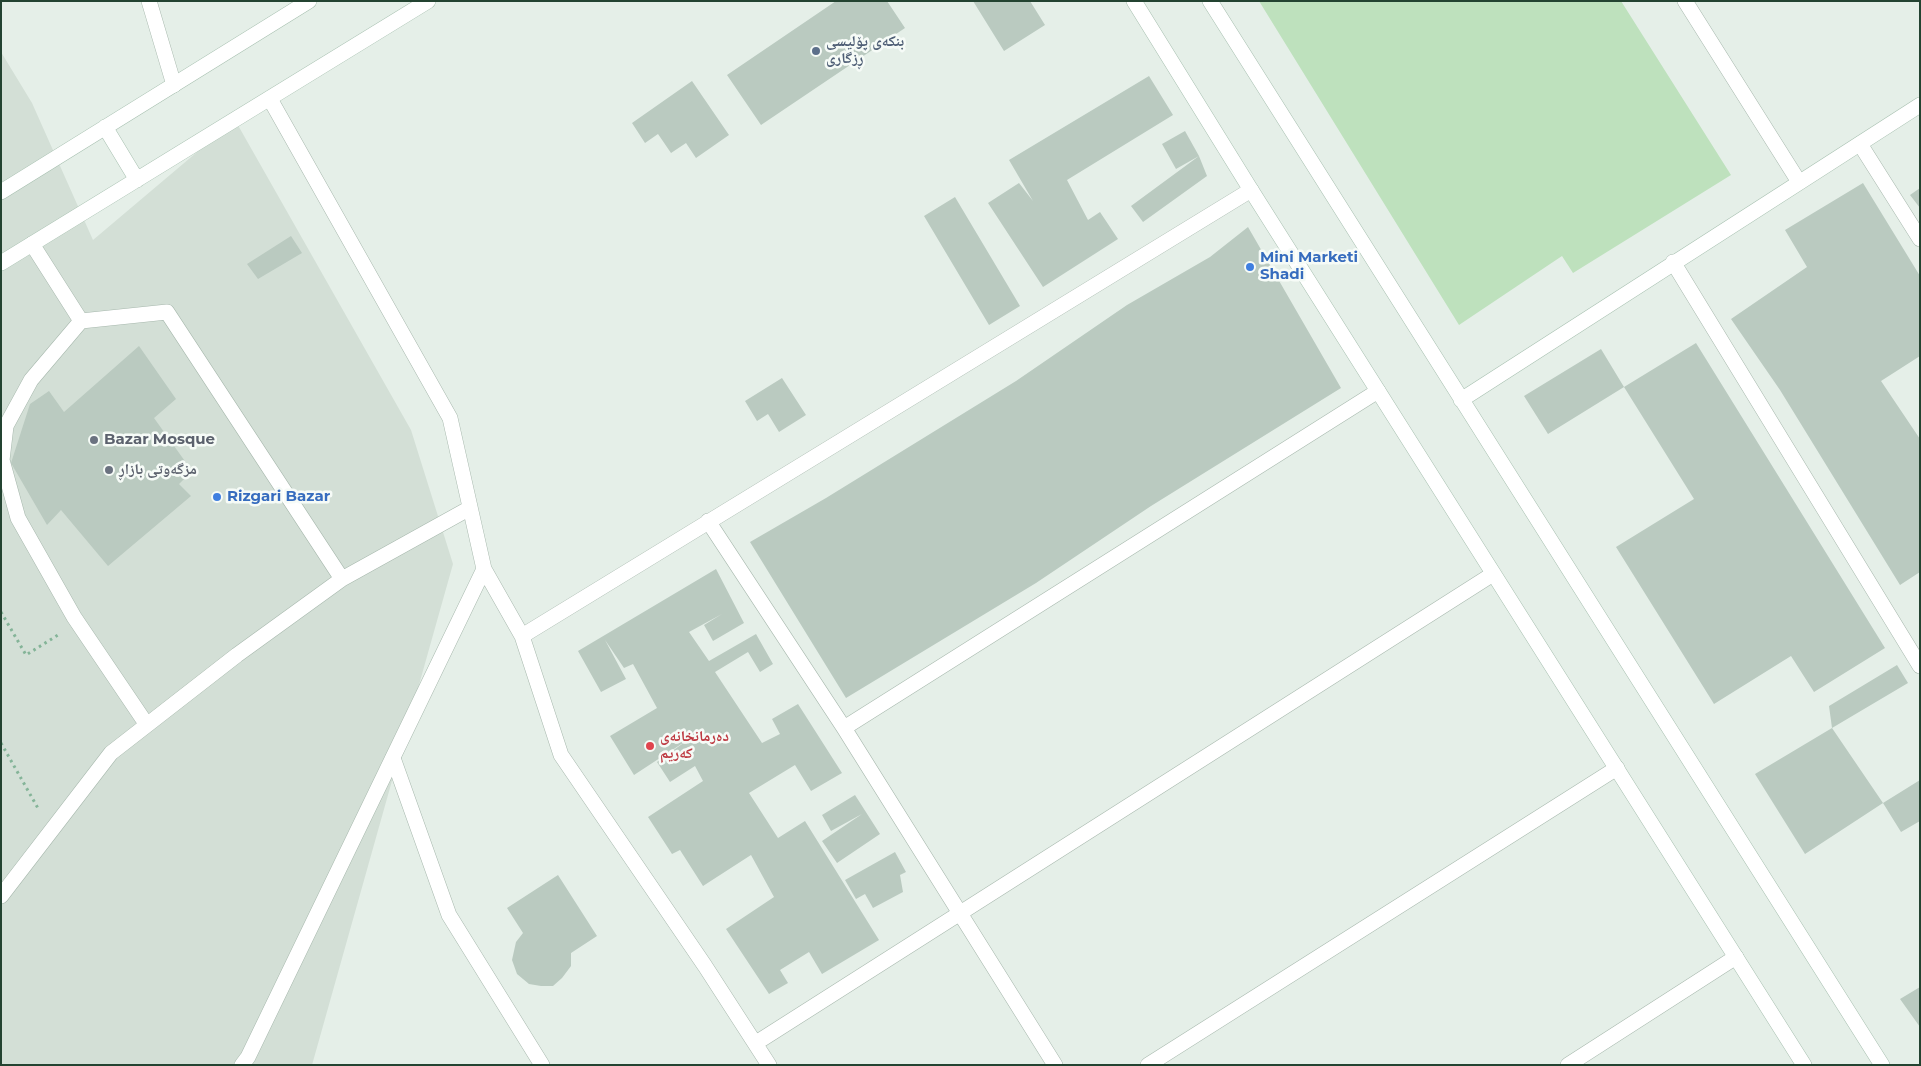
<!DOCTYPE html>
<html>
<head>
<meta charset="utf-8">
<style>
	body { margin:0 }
	#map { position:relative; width:1921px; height:1066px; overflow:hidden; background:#e5efe8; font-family:Montserrat,sans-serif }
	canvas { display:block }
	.frame { position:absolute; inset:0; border:2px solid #234331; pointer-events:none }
</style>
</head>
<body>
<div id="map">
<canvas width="1921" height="1066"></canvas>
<div class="frame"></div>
</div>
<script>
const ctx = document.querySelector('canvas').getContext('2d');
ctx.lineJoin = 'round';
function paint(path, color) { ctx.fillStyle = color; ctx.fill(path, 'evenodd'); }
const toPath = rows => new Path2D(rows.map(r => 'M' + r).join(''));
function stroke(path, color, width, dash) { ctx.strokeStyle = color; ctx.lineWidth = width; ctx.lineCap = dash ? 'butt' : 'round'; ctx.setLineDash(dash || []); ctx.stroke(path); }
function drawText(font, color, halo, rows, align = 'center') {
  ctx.font = font + ' Montserrat,"Noto Naskh Arabic",sans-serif'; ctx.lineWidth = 5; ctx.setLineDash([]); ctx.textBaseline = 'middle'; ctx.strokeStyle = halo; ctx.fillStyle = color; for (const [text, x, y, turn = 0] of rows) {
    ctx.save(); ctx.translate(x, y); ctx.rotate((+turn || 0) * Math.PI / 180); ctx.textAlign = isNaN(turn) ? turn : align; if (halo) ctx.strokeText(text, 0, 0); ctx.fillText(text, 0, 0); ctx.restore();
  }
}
const built = toPath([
	[1,52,32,103,93,240,235,120,411,430,453,564,312,1065,1,1065]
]);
const green = toPath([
	[1259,1,1621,1,1731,175,1573,273,1562,256,1459,325]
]);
const building = toPath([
	[836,1,887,1,905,28,761,125,727,75],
	[973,1,1030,1,1045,25,1004,51],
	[1149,76,1173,115,1067,180,1088,220,1100,212,1118,239,1043,287,988,203,1019,183,1033,201,1009,160],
	[692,81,729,135,696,158,686,143,671,153,658,134,645,143,632,123],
	[1185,131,1199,156,1207,176,1143,222,1131,206,1199,156,1176,169,1162,144],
	[1863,183,1920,276,1920,356,1881,381,1920,439,1920,572,1900,585,1780,390,1731,319,1807,267,1785,230],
	[1920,188,1920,208,1910,195],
	[955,197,1020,306,989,325,924,216],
	[1248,227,1341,388,1151,506,1036,583,846,698,750,542,826,498,1016,381,1127,305,1210,257],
	[291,236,302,253,258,279,247,264],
	[1696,343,1885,648,1814,692,1791,656,1714,704,1616,547,1694,499,1624,387],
	[139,346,176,399,154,418,192,471,179,484,191,496,108,566,61,510,47,525,11,463,30,404,49,391,64,412],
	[1601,349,1624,387,1548,434,1524,396],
	[782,378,806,415,779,432,768,414,757,421,745,401],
	[716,569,744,623,713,641,704,625,722,614,689,632,709,661,756,634,773,664,760,672,748,652,715,672,762,743,780,734,772,719,798,704,842,773,811,791,795,765,749,793,778,838,805,821,879,940,822,974,809,952,780,970,788,983,769,994,726,929,774,897,751,855,703,886,680,850,672,854,648,817,703,781,695,766,670,782,657,762,689,739,634,775,610,736,657,708,633,664,624,668,605,640,626,679,601,692,578,651],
	[1897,665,1908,683,1832,728,1829,706],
	[1832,728,1883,803,1805,854,1755,774],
	[1920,780,1920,821,1901,832,1883,803],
	[855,795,880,834,837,863,822,841,862,814,831,831,822,815],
	[895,852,906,872,900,875,903,892,873,908,865,894,856,899,845,880],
	[558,875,597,936,571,953,571,966,562,978,553,986,541,986,529,984,517,974,512,960,516,942,523,933,507,908],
	[1920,987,1920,1027,1900,999]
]);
const path = toPath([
	[1,612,26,655,58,635],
	[1,743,39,810]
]);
const lane = toPath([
	[1685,1,1799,182],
	[393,758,449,915,542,1065]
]);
const street = toPath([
	[149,1,174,85],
	[270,99,450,418,484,569,522,636,561,755,705,966,769,1065],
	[1860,144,1920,239],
	[32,244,81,321,167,312,342,579],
	[1673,262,1920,666],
	[81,321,31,380,6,426,2,460,18,518,74,617,147,725],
	[708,521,844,728,1055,1065],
	[522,636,1251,190],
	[844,728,1378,391],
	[1,896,111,753,237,655,342,579,470,508],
	[756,1043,1493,574],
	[242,1065,248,1057,484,569],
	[1148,1065,1617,768],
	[1568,1065,1736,957]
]);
const secondary = toPath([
	[1134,1,1251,190,1804,1065],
	[1210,1,1882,1065],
	[105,127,137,180],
	[1,192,309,1],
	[1,263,428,1],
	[1461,400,1920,105]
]);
const markers = [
	[816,51,5,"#5c6f8a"],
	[1250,267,5,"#3f7fe0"],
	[94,440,5,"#6b7280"],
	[109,470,5,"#6b7280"],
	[217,497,5,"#3f7fe0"],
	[650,746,5,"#e0444e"]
];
const serviceNames = [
	["بنکەی پۆلیسی",826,42],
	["ڕزگاری",826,59]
];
const shopNames = [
	["Mini Marketi",1260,258],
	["Shadi",1260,275],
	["Rizgari Bazar",227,497]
];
const worshipNames = [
	["Bazar Mosque",104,440],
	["مزگەوتی بازاڕ",119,470]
];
const healthNames = [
	["دەرمانخانەی",660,737],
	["کەریم",660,754]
];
paint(built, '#d3dfd6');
paint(green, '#bee1bd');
paint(building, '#bacac0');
stroke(lane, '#a7b8ad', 16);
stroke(street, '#a7b8ad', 16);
stroke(secondary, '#a6bfaf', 16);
stroke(path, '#84b498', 3, [2.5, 4]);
stroke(lane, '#fff', 15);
stroke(street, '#fff', 15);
stroke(secondary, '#fff', 15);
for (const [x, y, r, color] of markers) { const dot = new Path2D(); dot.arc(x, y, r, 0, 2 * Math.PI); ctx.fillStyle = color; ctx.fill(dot); stroke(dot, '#f6fbf7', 2); }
drawText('bold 15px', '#4e5e75', '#f6fbf7', serviceNames, 'left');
drawText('bold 15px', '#366cbe', '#f6fbf7', shopNames, 'left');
drawText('bold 15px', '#5b616d', '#f6fbf7', worshipNames, 'left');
drawText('bold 15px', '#be3a42', '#f6fbf7', healthNames, 'left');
</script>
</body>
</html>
